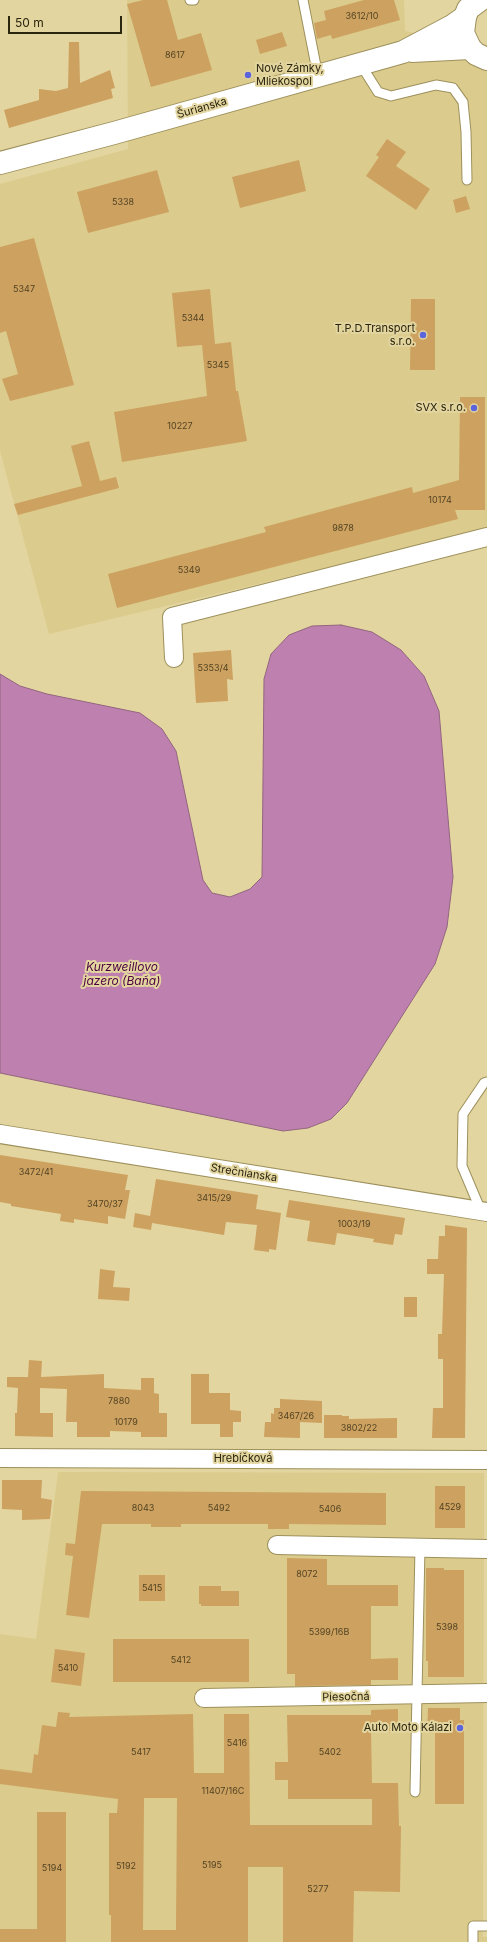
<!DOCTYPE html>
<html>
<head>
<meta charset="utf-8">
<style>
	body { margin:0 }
	#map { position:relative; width:487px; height:1942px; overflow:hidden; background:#e3d59f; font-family:Inter,sans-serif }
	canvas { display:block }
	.scale { position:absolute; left:8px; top:16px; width:114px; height:18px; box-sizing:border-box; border:2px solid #2a250f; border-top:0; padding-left:5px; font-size:12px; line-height:14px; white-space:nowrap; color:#2a250f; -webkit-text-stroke:3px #e3d59f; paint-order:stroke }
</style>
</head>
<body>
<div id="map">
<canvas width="487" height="1942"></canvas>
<div class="scale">50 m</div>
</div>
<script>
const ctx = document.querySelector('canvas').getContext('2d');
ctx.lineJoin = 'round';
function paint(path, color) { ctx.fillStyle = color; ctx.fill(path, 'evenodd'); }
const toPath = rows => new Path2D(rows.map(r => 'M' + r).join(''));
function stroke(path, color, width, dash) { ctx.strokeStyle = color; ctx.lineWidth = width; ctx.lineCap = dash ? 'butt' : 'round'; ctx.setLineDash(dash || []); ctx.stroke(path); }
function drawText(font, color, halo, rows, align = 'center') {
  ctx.font = font + ' Inter,sans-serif'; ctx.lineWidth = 4; ctx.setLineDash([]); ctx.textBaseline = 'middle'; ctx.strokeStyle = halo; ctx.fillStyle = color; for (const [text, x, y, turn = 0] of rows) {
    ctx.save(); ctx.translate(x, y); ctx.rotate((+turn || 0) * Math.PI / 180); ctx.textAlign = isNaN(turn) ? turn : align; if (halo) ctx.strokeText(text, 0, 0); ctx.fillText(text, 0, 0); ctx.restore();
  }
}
const built = toPath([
	[127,0,404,0,405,31,487,50,487,529,49,634,0,451,0,184,128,149],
	[58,1472,484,1473,483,1937,487,1937,487,1942,0,1942,0,1634,36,1639]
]);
const water = toPath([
	[341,625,372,632,401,650,424,676,439,711,453,877,447,927,435,964,347,1103,331,1119,308,1128,283,1131,0,1073,0,674,20,686,47,694,140,713,162,729,176,751,203,880,212,893,230,897,250,889,262,877,264,679,271,654,289,635,312,626,341,625]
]);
const building = toPath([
	[143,0,167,0,178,40,201,33,212,70,151,87,127,4],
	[364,0,394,0,400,20,332,39,331,35,317,39,314,23,326,20,324,11],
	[282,32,287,46,260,54,256,40],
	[69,42,79,42,80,83,110,70,115,88,111,89,113,98,9,128,4,110,39,100,39,89,56,91,68,88],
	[387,139,406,152,396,166,430,189,416,210,366,176,379,157,376,155],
	[299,160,306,191,240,208,232,177],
	[157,170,169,212,88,233,77,192],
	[466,196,470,209,456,213,453,200],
	[34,238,74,385,10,401,2,379,18,374,6,331,0,333,0,247],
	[210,289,215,344,231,342,236,391,238,391,247,441,122,462,114,412,207,396,202,345,177,347,172,293],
	[411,299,435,299,435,370,410,370],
	[460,397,485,397,485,510,455,510,458,519,117,608,108,574,266,532,264,527,412,487,413,493,459,480],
	[89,441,100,481,116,477,119,488,18,515,14,504,82,486,71,446],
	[231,650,233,680,227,679,228,701,196,703,193,653],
	[0,1155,128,1175,125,1190,130,1190,125,1219,108,1216,108,1224,74,1219,74,1223,60,1221,61,1214,11,1206,11,1204,0,1202],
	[156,1179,258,1195,256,1209,281,1213,276,1250,269,1249,269,1252,254,1250,257,1225,226,1222,224,1235,152,1223,151,1230,133,1227,135,1213,150,1216],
	[289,1200,405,1218,402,1235,395,1234,393,1245,373,1242,374,1239,337,1233,335,1245,307,1241,310,1221,286,1217],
	[445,1225,467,1228,465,1438,432,1438,433,1408,443,1408,443,1359,438,1359,438,1334,442,1334,444,1274,427,1274,427,1259,438,1259,439,1236,445,1236],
	[100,1269,115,1271,113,1287,130,1288,129,1301,98,1299],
	[404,1297,417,1297,417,1317,404,1317],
	[29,1360,42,1361,41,1377,104,1374,104,1388,141,1390,141,1378,154,1378,154,1393,159,1394,159,1413,167,1413,167,1437,141,1437,141,1432,110,1431,110,1437,77,1437,77,1422,66,1422,67,1389,40,1388,40,1413,53,1413,53,1437,15,1436,15,1413,17,1413,18,1388,7,1387,7,1377,28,1377],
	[191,1374,209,1374,209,1393,230,1393,230,1410,241,1411,241,1422,233,1422,233,1437,220,1437,220,1424,191,1424],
	[280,1399,322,1401,322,1423,300,1422,300,1438,264,1437,265,1422,271,1422,271,1413,274,1414,274,1408,280,1408],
	[324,1415,342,1415,342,1416,349,1416,349,1419,397,1418,397,1438,324,1438],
	[2,1480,42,1480,41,1498,52,1500,50,1519,22,1520,22,1510,2,1509],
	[435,1486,465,1486,465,1528,435,1528],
	[81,1491,386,1493,386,1525,289,1524,289,1529,268,1529,268,1524,181,1524,181,1527,151,1527,151,1524,102,1524,89,1618,66,1615,73,1556,65,1555,66,1543,75,1544],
	[287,1558,327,1559,327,1585,398,1585,398,1606,371,1606,371,1659,398,1658,398,1680,371,1680,371,1685,295,1686,295,1674,287,1674],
	[426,1568,444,1568,444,1570,464,1570,464,1677,428,1677,428,1661,426,1661],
	[139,1575,165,1575,165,1601,139,1601],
	[199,1586,221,1586,221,1591,239,1591,239,1606,201,1606,201,1604,199,1604],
	[113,1639,249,1639,249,1682,113,1682],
	[55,1649,85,1653,81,1686,51,1682],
	[428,1708,460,1708,460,1720,464,1720,464,1804,435,1804,435,1733,427,1733],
	[398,1709,398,1731,371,1731,372,1783,398,1783,399,1826,401,1826,400,1892,354,1891,353,1942,283,1942,283,1867,248,1867,248,1942,111,1942,111,1915,109,1915,109,1813,117,1813,118,1799,0,1784,0,1769,32,1773,34,1754,38,1755,42,1725,56,1727,58,1712,70,1713,69,1717,193,1714,194,1773,224,1773,224,1714,249,1714,250,1825,372,1825,372,1799,288,1799,288,1780,275,1780,275,1762,288,1762,287,1715,371,1715,371,1710],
	[144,1798,177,1798,176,1930,143,1930],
	[37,1812,66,1812,66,1942,0,1942,0,1929,37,1929]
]);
const service = toPath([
	[190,0,194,0],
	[303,0,318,76],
	[361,65,378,92,391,96,436,85,453,88,463,102,466,132,467,180],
	[481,1211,462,1166,463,1114,484,1083,487,1082],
	[415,1792,420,1547],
	[473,1942,473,1926,487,1926]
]);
const minor = toPath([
	[174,658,172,617,487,537],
	[0,1134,487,1212],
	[0,1458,487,1460],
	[277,1545,487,1549],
	[204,1698,487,1693]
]);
const tertiary = toPath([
	[412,51,470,48],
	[0,163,114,133,403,52,452,26,465,17]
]);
const primary = toPath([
	[480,0,468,9,465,17,463,33,470,48,476,54,487,59]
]);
const markers = [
	[248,75,4,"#5c64dc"],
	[423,335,4,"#5c64dc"],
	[474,408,4,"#5c64dc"],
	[460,1728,4,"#5c64dc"]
];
const numberNames = [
	["3612/10",362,16],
	["8617",175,55],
	["5338",123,202],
	["5347",24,289],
	["5344",193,318],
	["5345",218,365],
	["10227",180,426],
	["10174",440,500],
	["9878",343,528],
	["5349",189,570],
	["5353/4",213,668],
	["3472/41",36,1172],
	["3415/29",214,1198],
	["3470/37",105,1204],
	["1003/19",354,1224],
	["7880",119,1401],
	["3467/26",296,1416],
	["10179",126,1422],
	["3802/22",359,1428],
	["4529",450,1507],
	["8043",143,1508],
	["5492",219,1508],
	["5406",330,1509],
	["8072",307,1574],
	["5415",152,1588],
	["5398",447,1627],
	["5399/16B",329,1632],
	["5412",181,1660],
	["5410",68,1668],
	["5416",237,1743],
	["5417",141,1752],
	["5402",330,1752],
	["11407/16C",223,1791],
	["5195",212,1865],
	["5192",126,1866],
	["5194",52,1868],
	["5277",318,1889]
];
const poiNames = [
	["Nové Zámky,",256,69,"left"],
	["Mliekospol",256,82,"left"],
	["T.P.D.Transport",415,329],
	["s.r.o.",415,342],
	["SVX s.r.o.",466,408],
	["Auto Moto Kálazi",452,1728]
];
const streetNames = [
	["Šurianska",202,108,-16],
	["Strečnianska",244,1173,9],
	["Hrebíčková",243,1459],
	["Piesočná",346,1697,-1]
];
const waterNames = [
	["Kurzweillovo",122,967],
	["jazero (Baňa)",122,981]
];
paint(built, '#dbcc8d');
paint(water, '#be81af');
stroke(water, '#92657f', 1);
paint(building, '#cda160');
stroke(service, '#9d905c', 11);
stroke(minor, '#9d905c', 20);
stroke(tertiary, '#9d905c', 24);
stroke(primary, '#9d905c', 24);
stroke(service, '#fff', 9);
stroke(minor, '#fff', 18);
stroke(tertiary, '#fff', 22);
stroke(primary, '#fff', 22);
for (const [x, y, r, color] of markers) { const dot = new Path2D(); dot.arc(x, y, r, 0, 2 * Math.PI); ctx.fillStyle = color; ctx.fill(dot); stroke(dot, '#e3d59f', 1.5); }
drawText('9px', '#534423', null, numberNames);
drawText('11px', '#2a250f', '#e3d59f', poiNames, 'right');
drawText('11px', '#2a250f', '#e3d59f', streetNames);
drawText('italic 12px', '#4c0041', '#e3d59f', waterNames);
</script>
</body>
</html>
